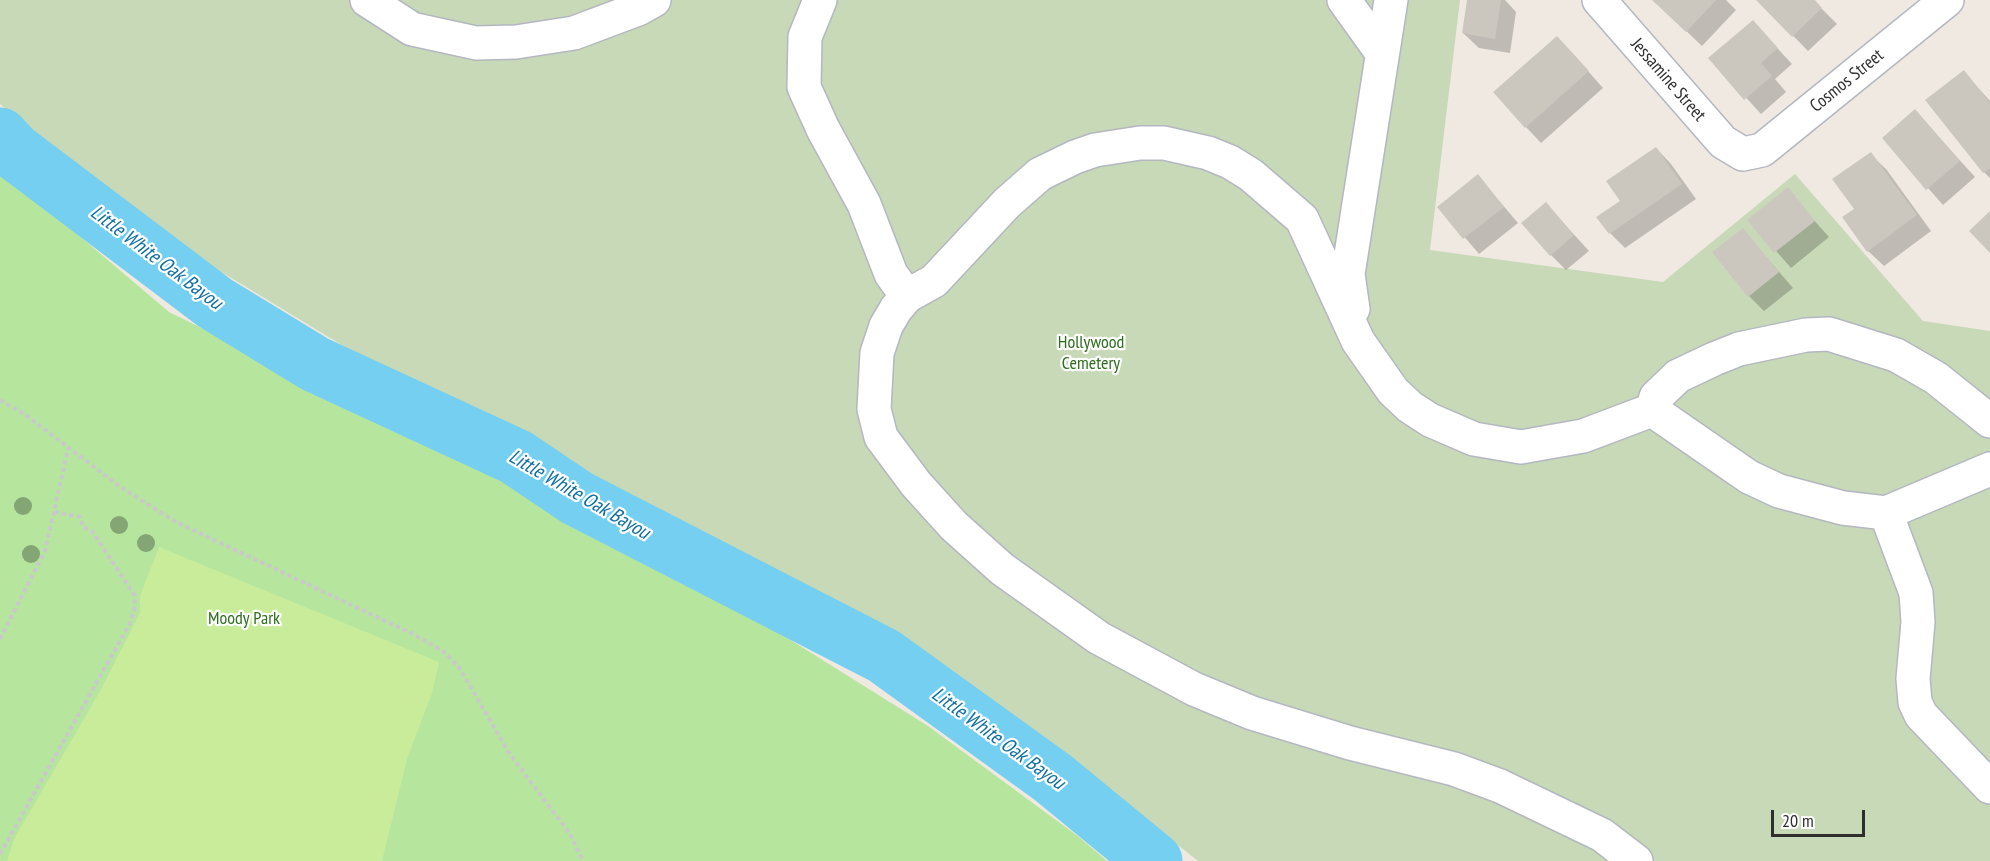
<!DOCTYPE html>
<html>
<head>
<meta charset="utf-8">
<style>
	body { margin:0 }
	#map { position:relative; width:1990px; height:861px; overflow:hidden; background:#efe9e1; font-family:"PT Sans Narrow",sans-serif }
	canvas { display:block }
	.scale { position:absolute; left:1771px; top:810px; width:94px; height:27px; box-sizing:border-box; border:3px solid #2e2e2e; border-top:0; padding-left:8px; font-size:18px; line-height:21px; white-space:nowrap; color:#2e2e2e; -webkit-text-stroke:4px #fff; paint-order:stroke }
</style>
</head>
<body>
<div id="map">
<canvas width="1990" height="861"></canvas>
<div class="scale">20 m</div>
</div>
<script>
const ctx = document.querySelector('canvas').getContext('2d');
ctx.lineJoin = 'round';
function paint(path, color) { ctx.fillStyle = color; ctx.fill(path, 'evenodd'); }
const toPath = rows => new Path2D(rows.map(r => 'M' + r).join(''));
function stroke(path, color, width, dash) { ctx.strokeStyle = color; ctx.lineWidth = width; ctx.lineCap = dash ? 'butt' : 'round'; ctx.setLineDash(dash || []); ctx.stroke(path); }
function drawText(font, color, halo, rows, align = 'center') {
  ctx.font = font + ' "PT Sans Narrow",sans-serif'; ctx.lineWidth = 4.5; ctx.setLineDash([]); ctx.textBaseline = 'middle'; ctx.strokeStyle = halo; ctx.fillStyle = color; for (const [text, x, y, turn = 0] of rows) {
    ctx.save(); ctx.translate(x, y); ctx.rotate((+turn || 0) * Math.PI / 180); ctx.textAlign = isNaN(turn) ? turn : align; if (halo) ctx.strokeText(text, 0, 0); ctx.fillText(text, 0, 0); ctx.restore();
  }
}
const green = toPath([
	[0,173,56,216,169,312,430,440,580,527,781,634,928,726,1079,837,1107,861,0,861]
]);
const cemetery = toPath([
	[0,0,1460,0,1430,250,1663,282,1795,174,1923,321,1990,331,1990,861,1198,861,1088,774,940,674,690,534,391,375,210,265,36,139,0,104]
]);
const pitch = toPath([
	[159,547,439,662,432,693,407,759,382,861,7,861,14,839,99,693,140,613,140,596]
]);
const shadow = toPath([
	[1469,0,1505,0,1516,12,1510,53,1479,48,1463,33],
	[1654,0,1726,0,1736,10,1702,46],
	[1758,0,1813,0,1837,24,1808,51],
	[1753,22,1792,64,1775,79,1786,92,1761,114,1710,58],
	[1572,53,1603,88,1541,143,1526,127],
	[1964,72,1990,101,1990,178,1984,172],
	[1915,111,1975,177,1943,205,1884,138],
	[1656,148,1671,164,1696,199,1625,248,1610,233,1622,201],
	[1870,154,1886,169,1931,231,1884,266,1868,251],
	[1478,176,1518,223,1479,254,1439,207],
	[1787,190,1829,237,1791,268,1749,220],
	[1546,204,1589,251,1566,270,1551,255],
	[1743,230,1793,288,1764,311,1749,296]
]);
const river = toPath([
	[0,136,14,151,215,303,315,364,516,457,577,498,884,656,1053,778,1154,861]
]);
const building = toPath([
	[1467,0,1501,0,1495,39,1462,33],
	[1652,0,1716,0,1686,32],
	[1756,0,1815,0,1822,8,1792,37],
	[1753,20,1778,48,1761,63,1772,76,1744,100,1708,58],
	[1557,36,1589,71,1525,128,1493,92],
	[1964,70,1990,103,1990,168,1983,173,1925,100],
	[1915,109,1960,161,1926,190,1882,138],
	[1656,147,1682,184,1609,234,1596,217,1620,201,1606,181],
	[1871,152,1917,215,1867,252,1842,217,1854,209,1832,179],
	[1478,174,1504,207,1463,239,1437,207],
	[1788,187,1815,221,1774,253,1747,220],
	[1546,202,1574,235,1550,256,1521,223],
	[1990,211,1990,253,1969,231],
	[1743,228,1779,272,1748,297,1712,252]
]);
const path = toPath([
	[0,400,23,413,122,488,176,522,415,635,443,651,459,667,509,753,570,834,583,861],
	[0,639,45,551,68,449],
	[0,854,129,625,134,611,135,596,92,531,83,527,80,517,55,512]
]);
const minor = toPath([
	[367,0,412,29,476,43,516,42,574,33,638,9,654,0],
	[820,0,805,37,804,87,823,129,864,204,891,274,907,296],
	[1344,0,1382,53],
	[1599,0,1723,142,1743,154,1762,150,1947,0],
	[1353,309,1348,274,1391,0],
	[1652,410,1749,477,1779,491,1843,508,1886,513,1990,469],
	[1886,513,1916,593,1918,622,1913,679,1915,702,1921,715,1990,787],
	[1636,861,1602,835,1500,786,1454,769,1350,743,1252,713,1194,689,1099,638,1002,569,954,526,916,484,881,437,874,409,877,353,886,326,896,309,907,296,934,281,1007,203,1040,174,1075,157,1095,150,1140,143,1164,143,1208,153,1230,162,1251,175,1302,219,1358,341,1393,391,1410,407,1430,420,1474,439,1521,447,1583,436,1652,410,1656,397,1678,376,1714,359,1739,349,1806,335,1829,334,1896,355,1936,378,1990,421]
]);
const trees = [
	[23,506],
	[119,525],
	[146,543],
	[31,554]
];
const streetNames = [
	["Jessamine Street",1668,80,49],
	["Cosmos Street",1847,81,-39]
];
const parkNames = [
	["Hollywood",1091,343],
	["Cemetery",1091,364],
	["Moody Park",244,619]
];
const waterNames = [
	["Little White Oak Bayou",156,258,37],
	["Little White Oak Bayou",579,495,30],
	["Little White Oak Bayou",998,739,36]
];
paint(green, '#b6e59e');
paint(cemetery, '#c8d9b8');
paint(pitch, '#c9ec9a');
paint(shadow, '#0003');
stroke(river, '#75cff0', 57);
paint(building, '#cbc7bf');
stroke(minor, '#b4b7c1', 36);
stroke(path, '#c9c9c9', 4, [4.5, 3]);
stroke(minor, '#fff', 33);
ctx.fillStyle = '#84a574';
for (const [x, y] of trees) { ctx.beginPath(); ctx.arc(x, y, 9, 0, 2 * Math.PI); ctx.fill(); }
drawText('18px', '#2e2e2e', '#fff', streetNames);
drawText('18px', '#2c6e1b', '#fff', parkNames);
drawText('italic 20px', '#0d6fa3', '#fff', waterNames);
</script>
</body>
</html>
